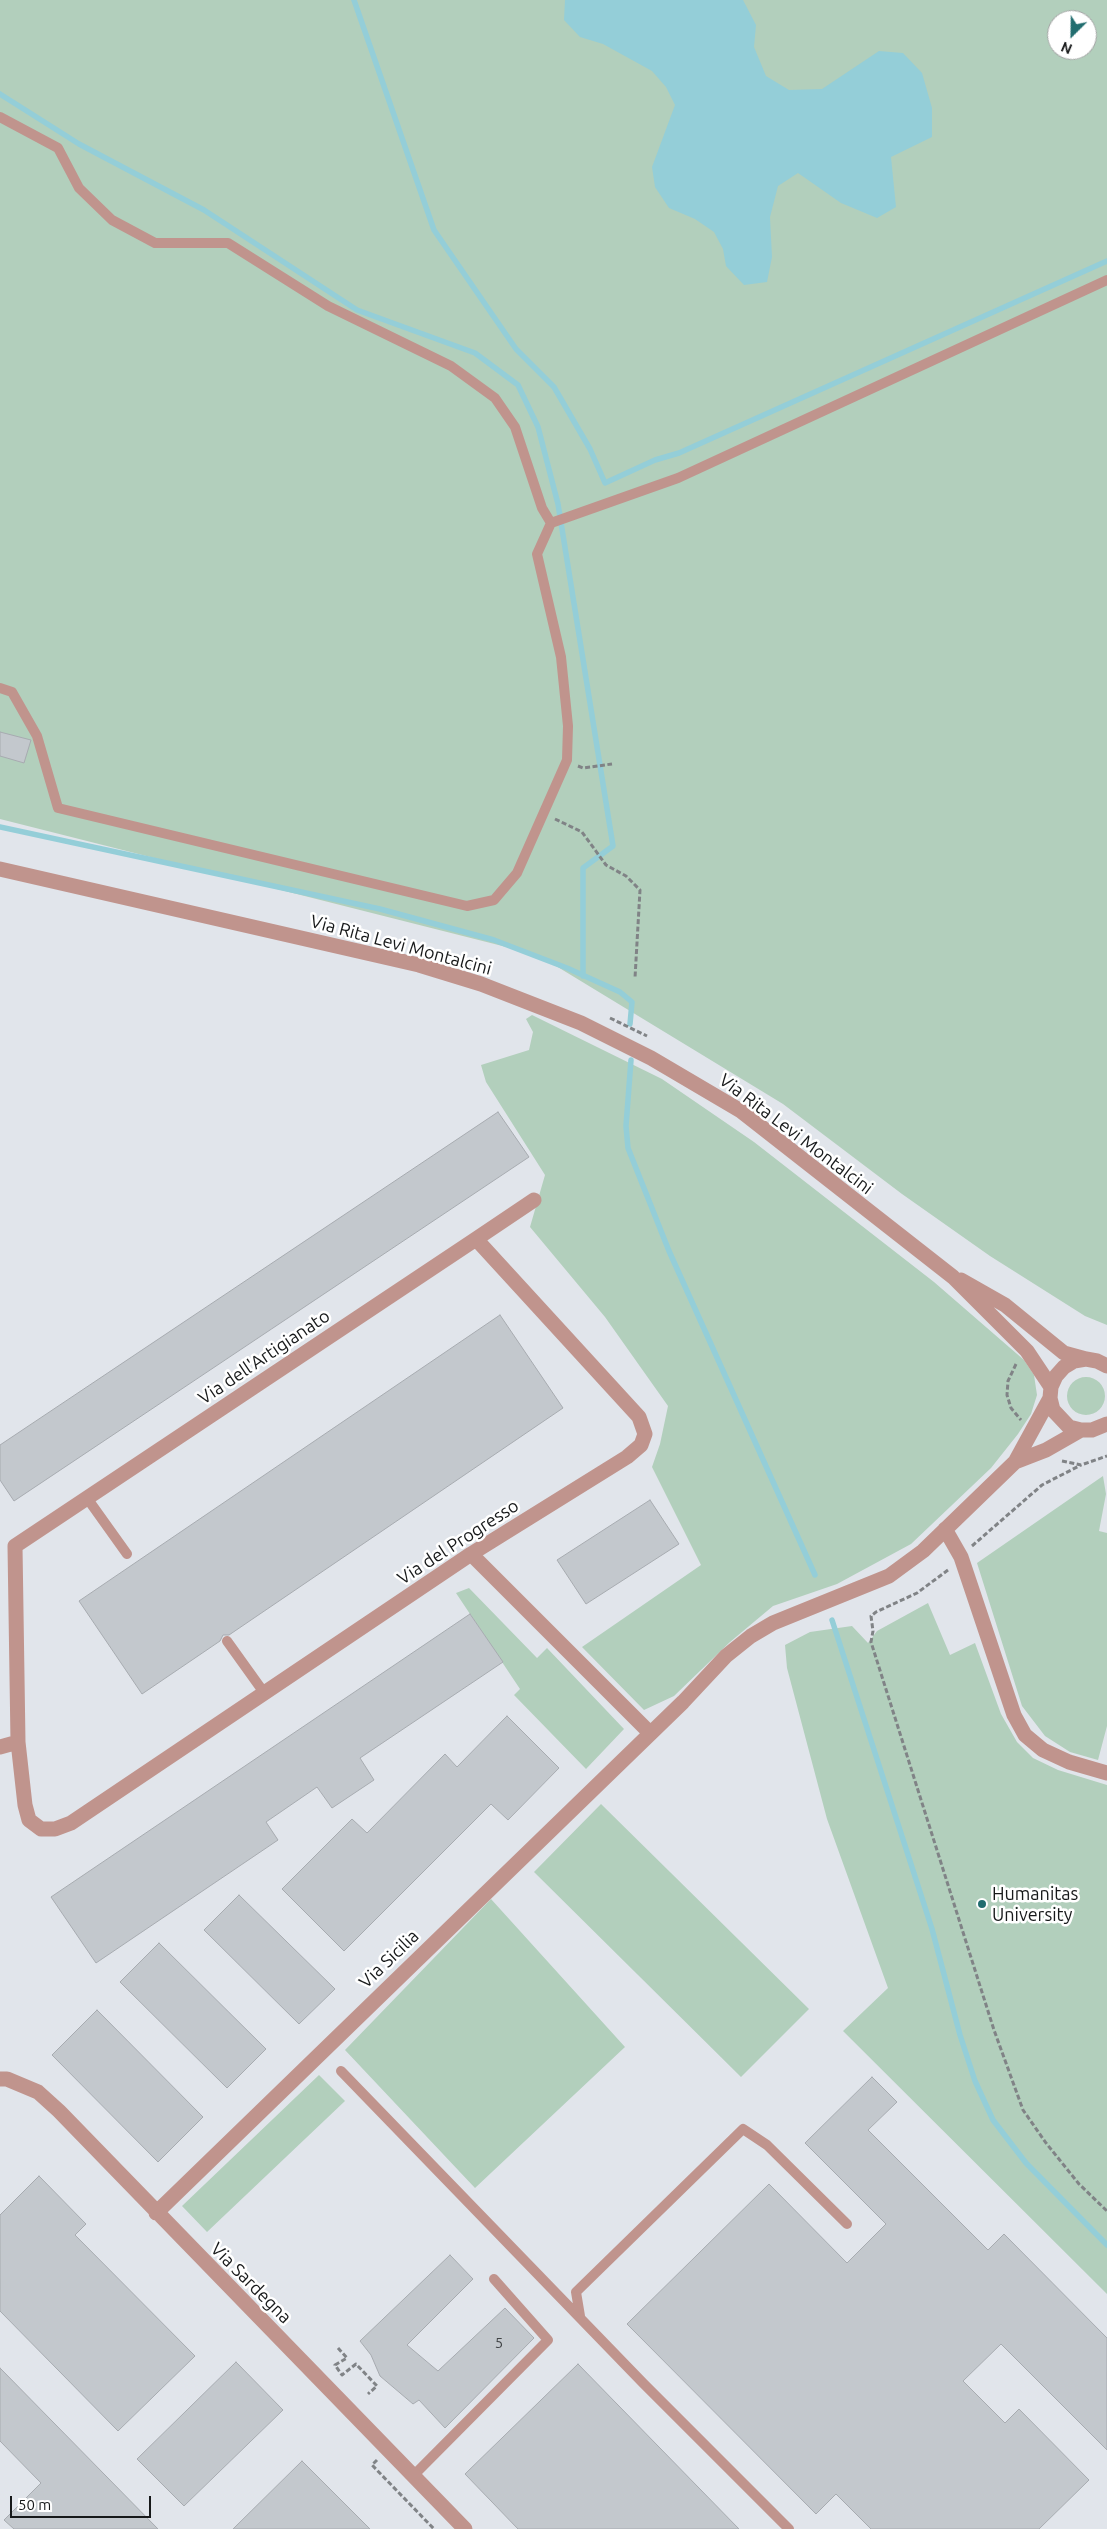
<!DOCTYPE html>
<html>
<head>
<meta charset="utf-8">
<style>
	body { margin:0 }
	#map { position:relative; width:1107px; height:2529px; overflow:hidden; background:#e1e5eb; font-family:Ubuntu,sans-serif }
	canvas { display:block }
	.north { position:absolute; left:1047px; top:10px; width:50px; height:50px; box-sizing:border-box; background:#fff; border:1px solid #a2a3a3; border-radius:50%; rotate:203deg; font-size:14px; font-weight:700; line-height:20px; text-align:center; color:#17191a }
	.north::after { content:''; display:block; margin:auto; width:18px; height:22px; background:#216d6f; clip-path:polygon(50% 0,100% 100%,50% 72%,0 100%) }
	.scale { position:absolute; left:10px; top:2496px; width:141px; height:22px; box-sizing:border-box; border:2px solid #17191a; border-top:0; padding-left:6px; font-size:15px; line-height:18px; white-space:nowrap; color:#17191a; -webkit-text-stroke:4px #fff; paint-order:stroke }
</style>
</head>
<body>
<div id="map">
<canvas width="1107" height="2529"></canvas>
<div class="north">N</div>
<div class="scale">50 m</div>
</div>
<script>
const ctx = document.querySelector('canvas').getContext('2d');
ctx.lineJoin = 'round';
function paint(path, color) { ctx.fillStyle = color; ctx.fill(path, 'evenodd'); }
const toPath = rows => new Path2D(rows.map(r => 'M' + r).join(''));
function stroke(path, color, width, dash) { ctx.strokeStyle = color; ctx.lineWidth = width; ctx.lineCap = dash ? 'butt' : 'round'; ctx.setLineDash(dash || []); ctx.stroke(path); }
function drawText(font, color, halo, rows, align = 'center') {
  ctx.font = font + ' Ubuntu,sans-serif'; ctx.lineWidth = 5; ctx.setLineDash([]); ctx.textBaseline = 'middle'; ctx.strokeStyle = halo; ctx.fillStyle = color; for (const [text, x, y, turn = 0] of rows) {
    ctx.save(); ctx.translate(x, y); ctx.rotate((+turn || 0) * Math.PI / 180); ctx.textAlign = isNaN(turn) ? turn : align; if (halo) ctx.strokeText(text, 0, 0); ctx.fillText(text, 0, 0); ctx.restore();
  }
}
const green = toPath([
	[0,0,1107,0,1107,1325,1085,1316,990,1256,902,1194,783,1104,538,955,0,819],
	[1057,20,1087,20,1087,50,1057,50],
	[532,1015,662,1079,754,1142,934,1282,1024,1360,1034,1375,1037,1395,1031,1414,1018,1434,991,1468,911,1544,837,1584,773,1606,730,1642,674,1696,644,1710,582,1647,701,1565,652,1467,660,1444,668,1406,605,1317,530,1227,545,1175,486,1082,481,1065,529,1050,533,1032,526,1019],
	'1067 1396a19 19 0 1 1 38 0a19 19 0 1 1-38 0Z',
	[1103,1476,1106,1494,1099,1531,1107,1533,1107,1726,1098,1760,1070,1752,1045,1736,1022,1706,977,1563],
	[469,1588,537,1658,547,1648,624,1729,586,1769,514,1695,520,1689,456,1593],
	[928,1603,950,1655,975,1643,1001,1714,1017,1742,1033,1758,1058,1770,1107,1785,1107,2294,843,2031,888,1988,827,1819,787,1668,785,1645,810,1632,852,1626,868,1643,877,1631],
	[601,1804,809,2009,741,2077,534,1872],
	[491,1899,625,2047,475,2188,345,2050],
	[319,2075,345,2101,207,2232,182,2206]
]);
const water = toPath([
	[565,0,743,0,756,25,754,47,766,76,789,90,822,89,879,51,903,53,922,73,932,108,932,137,891,157,896,207,877,218,841,203,798,173,778,186,770,217,772,257,767,282,744,285,726,266,723,249,714,232,695,219,669,208,655,187,652,167,675,105,666,87,652,71,603,44,580,37,564,20]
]);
const stream = toPath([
	[354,0,434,230,516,349,554,387,590,449,605,483,655,460,679,453,1107,261],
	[0,94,79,144,204,210,357,310,475,353,518,385,538,427,558,504,613,846,583,868,583,976],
	[0,827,380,909,494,940,567,968,620,992,632,1002,630,1024],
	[631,1060,626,1126,628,1148,669,1251,815,1575],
	[832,1620,932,1929,960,2035,975,2081,993,2120,1026,2163,1107,2245]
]);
const building = toPath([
	[0,732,31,740,24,763,0,756,0,732],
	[498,1112,529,1157,14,1501,0,1480,0,1445,498,1112],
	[500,1315,563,1408,229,1635,223,1635,220,1641,142,1694,79,1601,500,1315],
	[650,1500,679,1544,586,1604,557,1560,650,1500],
	[470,1614,503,1662,360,1758,374,1780,332,1808,317,1787,266,1822,278,1840,96,1963,51,1897,470,1614],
	[507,1716,559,1768,508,1820,491,1804,344,1951,282,1889,352,1819,367,1833,445,1754,457,1767,507,1716],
	[239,1895,335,1989,299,2024,204,1930,239,1895],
	[159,1943,266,2049,227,2088,120,1982,159,1943],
	[97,2010,203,2117,158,2162,52,2055,97,2010],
	[872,2077,897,2102,868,2130,988,2250,1004,2234,1107,2338,1107,2450,1001,2344,963,2381,1005,2423,1019,2409,1089,2480,1039,2529,871,2529,836,2494,816,2514,627,2324,769,2184,847,2263,886,2224,805,2143,872,2077],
	[39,2176,86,2224,75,2235,195,2356,118,2431,0,2311,0,2215,39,2176],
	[450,2255,473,2279,407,2345,438,2371,505,2308,534,2338,445,2428,419,2400,413,2404,380,2376,371,2355,360,2341,450,2255],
	[236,2362,283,2410,184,2506,137,2459,236,2362],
	[578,2364,739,2529,518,2529,465,2474,578,2364],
	[0,2368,158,2529,14,2529,4,2520,41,2483,0,2441,0,2368],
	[302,2461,370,2529,233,2529,302,2461]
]);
const path = toPath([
	[578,766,583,768,612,764],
	[555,819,582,832,606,865,626,876,640,890,635,978],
	[610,1018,647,1036],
	[1016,1364,1008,1381,1007,1395,1011,1408,1021,1420],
	[1062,1461,1081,1465,1107,1456],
	[972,1546,1042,1485,1081,1465],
	[948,1570,917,1593,876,1612,871,1616,873,1631,871,1642,994,2030,1023,2110,1046,2143,1079,2184,1107,2211],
	[338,2348,347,2358,335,2365,342,2375,356,2364,377,2386,368,2394],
	[377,2460,372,2465,434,2529]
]);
const lane = toPath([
	[0,117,58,148,79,188,112,220,155,243,228,243,328,306,451,366,495,398,515,427,542,508,551,523],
	[0,688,12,692,37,736,58,808,467,906,494,900,517,873,567,760,568,726,561,657,537,554,551,523,678,478,1107,280],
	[87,1498,127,1554],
	[227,1641,265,1694],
	[341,2071,643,2383,789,2529],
	[580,2316,576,2292,743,2129,767,2145,847,2224],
	[413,2476,548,2340,494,2279]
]);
const street = toPath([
	[0,869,419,965,481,984,581,1023,651,1058,741,1111,953,1277,1027,1351,1051,1387],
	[476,1239,639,1417,645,1434,641,1445,627,1457,471,1554,71,1823,55,1829,41,1829,29,1820,25,1805,18,1742,15,1546,476,1239,534,1200],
	[961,1280,1005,1305,1064,1353,1086,1359],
	[1107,1366,1097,1361,1086,1359,1074,1361,1064,1367,1056,1376,1051,1387,1050,1398,1053,1410,1069,1427,1081,1430,1092,1430,1107,1424],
	[1015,1462,1046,1450,1081,1430],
	[945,1529,961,1557,1014,1715,1025,1735,1043,1750,1069,1762,1107,1773],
	[471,1554,649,1732],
	[0,1747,18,1742],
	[0,2079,7,2079,38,2092,59,2111,465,2529],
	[156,2213,683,1702,726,1656,751,1636,773,1623,889,1576,923,1551,1015,1462,1050,1398]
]);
const markers = [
	[982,1904,5,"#216d6f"]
];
const numberNames = [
	["5",499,2343]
];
const streetNames = [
	["Via Rita Levi Montalcini",401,945,15],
	["Via Rita Levi Montalcini",796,1134,37],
	["Via dell'Artigianato",264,1357,-34],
	["Via del Progresso",458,1542,-33],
	["Via Sicilia",389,1959,-44],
	["Via Sardegna",251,2283,45]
];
const poiNames = [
	["Humanitas",992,1894],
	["University",992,1915]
];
paint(green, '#b2cfbc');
paint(water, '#94ced8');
stroke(stream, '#94ced8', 5.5);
paint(building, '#c3c8cd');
stroke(building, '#a7abb0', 1);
stroke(path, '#808386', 3, [5, 2.5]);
stroke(lane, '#c0948d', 10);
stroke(street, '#c0948d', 15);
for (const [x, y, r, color] of markers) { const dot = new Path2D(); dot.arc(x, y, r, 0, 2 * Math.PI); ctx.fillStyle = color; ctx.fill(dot); stroke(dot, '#fff', 2); }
drawText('15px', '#424547', null, numberNames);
drawText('18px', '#17191a', '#fff', streetNames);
drawText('18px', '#17191a', '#fff', poiNames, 'left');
</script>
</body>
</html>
